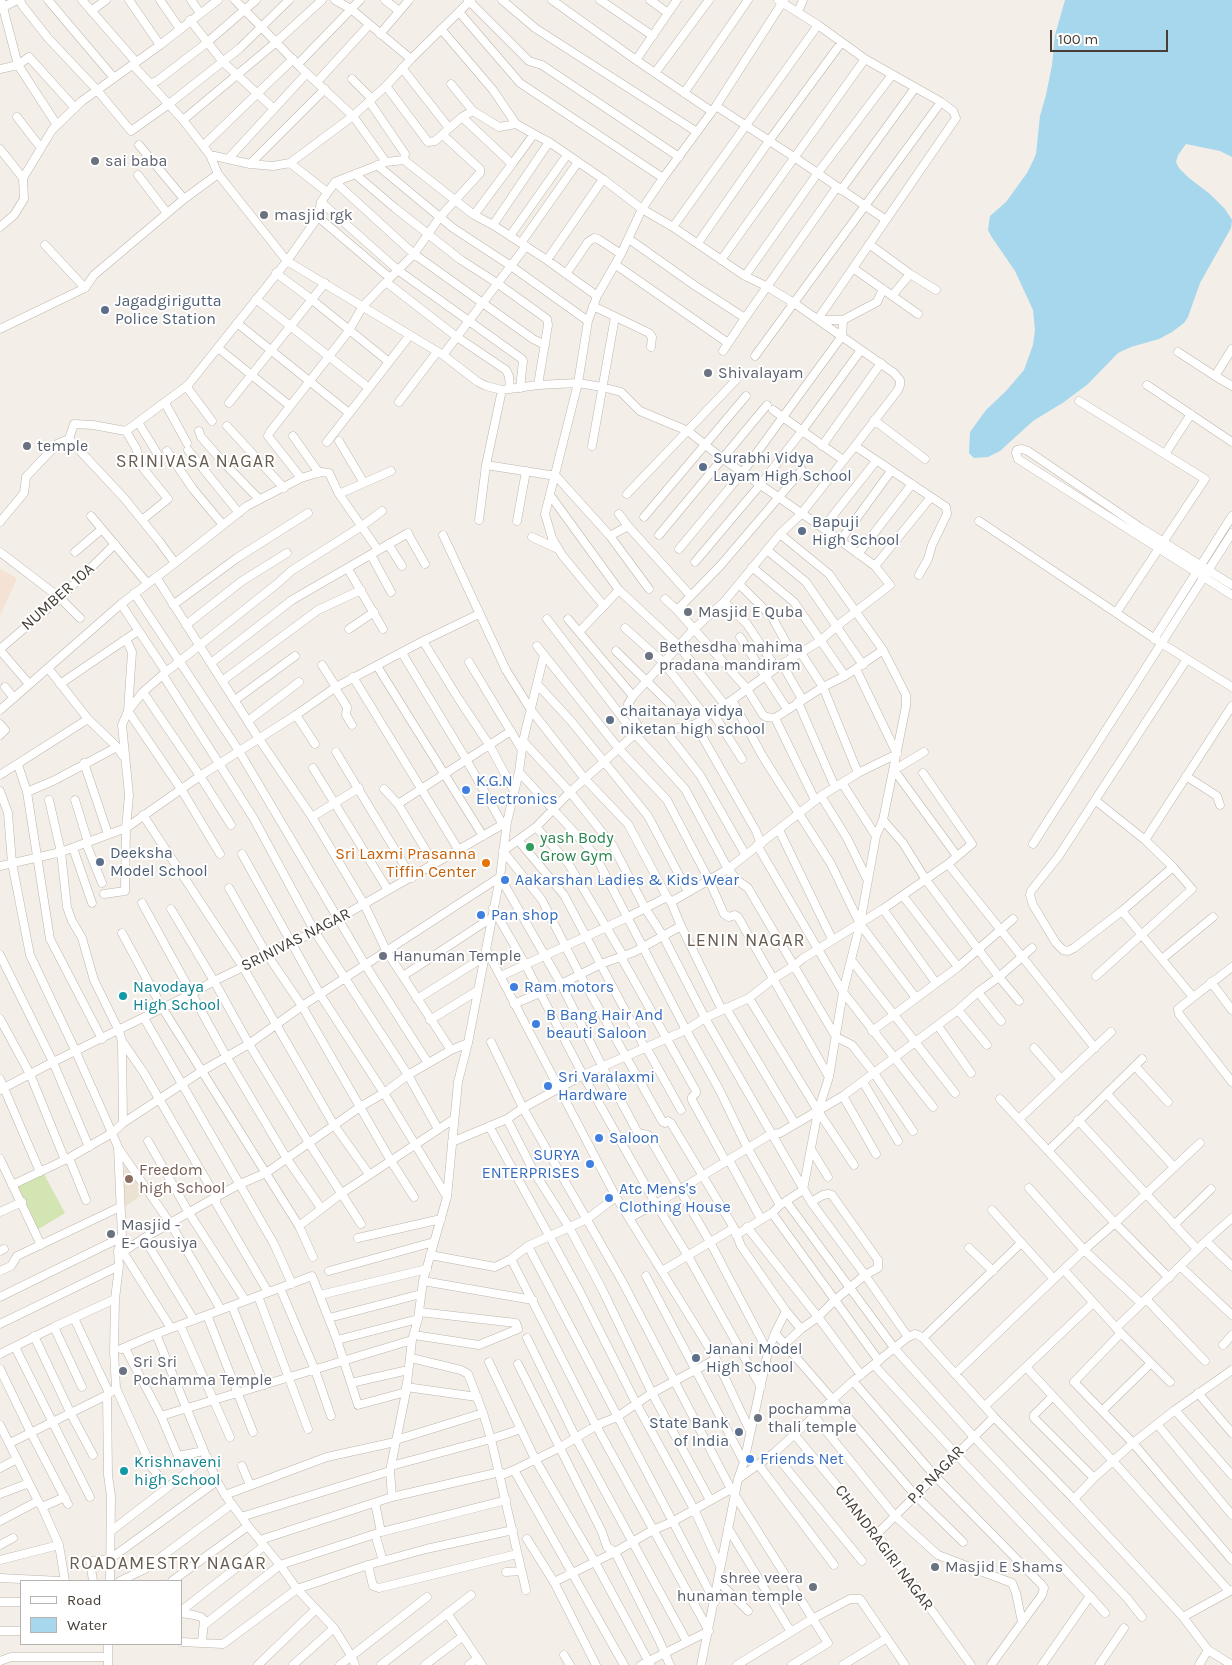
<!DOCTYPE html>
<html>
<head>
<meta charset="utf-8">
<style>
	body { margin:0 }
	#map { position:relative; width:1232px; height:1665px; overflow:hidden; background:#f3eee8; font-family:Karla,sans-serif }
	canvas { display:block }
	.legend { position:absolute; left:20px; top:1580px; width:162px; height:65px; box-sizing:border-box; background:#fff; border:1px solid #b5b2af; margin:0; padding:6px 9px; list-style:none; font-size:15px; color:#463e37 }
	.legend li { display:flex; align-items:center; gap:10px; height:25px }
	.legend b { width:25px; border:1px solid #b5b2af }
	.scale { position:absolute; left:1050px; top:30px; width:118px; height:22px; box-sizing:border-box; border:2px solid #463e37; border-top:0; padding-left:6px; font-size:15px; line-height:18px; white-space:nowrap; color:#463e37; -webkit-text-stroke:4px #fff; paint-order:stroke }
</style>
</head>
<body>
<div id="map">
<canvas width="1232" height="1665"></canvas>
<ul class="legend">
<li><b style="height:6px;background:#fff"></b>Road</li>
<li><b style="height:14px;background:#a7d7ec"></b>Water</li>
</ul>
<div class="scale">100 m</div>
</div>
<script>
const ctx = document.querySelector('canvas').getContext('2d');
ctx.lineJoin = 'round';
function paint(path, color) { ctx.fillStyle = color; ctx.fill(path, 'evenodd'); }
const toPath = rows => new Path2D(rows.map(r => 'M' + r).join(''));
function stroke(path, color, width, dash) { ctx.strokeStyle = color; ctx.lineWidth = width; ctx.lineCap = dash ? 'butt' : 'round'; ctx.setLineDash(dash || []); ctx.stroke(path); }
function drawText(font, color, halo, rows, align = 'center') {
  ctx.font = font + ' Karla,sans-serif'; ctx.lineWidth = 4; ctx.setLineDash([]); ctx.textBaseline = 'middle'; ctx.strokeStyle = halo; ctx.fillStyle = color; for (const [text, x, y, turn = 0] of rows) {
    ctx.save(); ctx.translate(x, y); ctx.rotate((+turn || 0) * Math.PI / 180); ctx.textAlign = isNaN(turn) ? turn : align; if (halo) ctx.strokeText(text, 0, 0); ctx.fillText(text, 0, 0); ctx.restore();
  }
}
const commercial = toPath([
	[0,569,17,578,0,616]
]);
const education = toPath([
	[125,1165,144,1193,122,1209]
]);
const green = toPath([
	[44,1174,65,1213,37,1230,16,1186]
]);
const water = toPath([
	[1065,0,1232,0,1232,157,1220,151,1186,144,1178,155,1176,162,1179,168,1189,178,1210,194,1225,209,1232,220,1231,228,1200,283,1188,317,1184,323,1172,332,1159,339,1131,347,1118,353,1088,384,1064,402,1033,421,1000,451,988,457,974,458,969,453,970,432,986,410,1006,391,1024,370,1033,345,1035,330,1033,310,1015,271,991,236,988,230,990,216,1006,202,1027,173,1033,161,1036,154,1040,116,1046,95,1052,65,1055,35]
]);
const street = toPath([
	[1,0,18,65,57,125],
	[20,0,22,5,48,38,97,90,131,131,169,104,240,48,289,0],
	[48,0,114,78],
	[82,0,136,62],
	[129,0,160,45],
	[160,0,180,29],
	[191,0,200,13],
	[235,0,301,68,353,116,386,162],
	[335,0,351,9,411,59],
	[385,0,399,11],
	[468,0,529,61,542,65,679,157],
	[502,0,535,28,697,132],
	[552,0,636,60,677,0],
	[600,0,653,36],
	[650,0,668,13],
	[778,0,818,25,865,59,941,102,953,111,956,118,818,319],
	[0,9,17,0],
	[91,11,106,0],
	[459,12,520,83,663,178],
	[798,12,803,0],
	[190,20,223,62,273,108],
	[380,34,409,0],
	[636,60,711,111],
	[298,64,360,0],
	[133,65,183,120,210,155,218,174,287,261,443,355,478,382,486,386,502,390,538,385,578,383,602,387,621,392,640,411,688,431,723,459,823,528,875,566,890,585,837,626,820,641,782,664,732,700,695,724,680,728,641,731,635,734,570,792,536,827,503,851,542,900,580,975,661,1119,663,1122,665,1123,668,1121,671,1123,734,1228,741,1246,786,1311,801,1329],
	[402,68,449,128],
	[0,69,18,65,29,57,75,108],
	[655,73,709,0],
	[352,79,372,99],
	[317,82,369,25],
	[151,83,157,81,204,45,256,0],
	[451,84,473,111],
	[386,86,428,142,435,141,462,117,473,111,499,127,516,124,493,90,441,29],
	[684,93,748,0],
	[369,101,405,154,404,160,474,215,493,225,547,260,597,296],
	[716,106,794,157,886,220],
	[17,117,41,148],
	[462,117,512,164,474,215],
	[183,120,274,44,322,0],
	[534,134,549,142,603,179,642,209,673,227,745,276,817,174,892,75],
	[139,145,184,199],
	[203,146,293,59],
	[0,149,23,178],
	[210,155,250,164,273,166,290,163,327,192],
	[229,158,307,73],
	[290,163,353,116,386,86,411,59,471,0],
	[250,164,325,89],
	[512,164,534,134,516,124],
	[377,165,453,228,511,266,588,321],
	[355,174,395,208,461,260,497,283,547,319,548,325,538,385],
	[138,175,167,213],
	[335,182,414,254,533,339,545,345],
	[841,190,915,88],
	[321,202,399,271,522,359,523,361,520,388],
	[318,217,390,278],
	[493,225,549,142],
	[0,227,14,215,24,199,23,178,52,130,82,101,160,45,218,0],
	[673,227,818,25],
	[510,236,567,155],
	[629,239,694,285,745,318,723,351],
	[521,243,578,162],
	[698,243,769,141,841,43],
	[869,244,910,274,936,290],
	[45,245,85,288],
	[547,260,603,179],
	[721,260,865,59],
	[616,265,728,343],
	[853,268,918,314],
	[276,273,311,299,389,362],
	[566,274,588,242,594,238,598,239,621,254],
	[386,282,414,254,440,217,480,173,480,169,443,135],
	[892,296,910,274],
	[256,299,369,388],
	[593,306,649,333,652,337,651,347],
	[745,318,837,187],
	[820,320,843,320],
	[237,323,349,413],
	[0,329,85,288,94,275,184,199,218,174],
	[218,348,290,406],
	[1178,352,1215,376,1232,349],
	[443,355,526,246],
	[755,356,941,102],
	[1215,376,1232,386],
	[1147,385,1232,442],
	[186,386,212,421],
	[1079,401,1205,479,1116,613],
	[399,402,437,352],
	[165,403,187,443],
	[229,403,325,283],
	[773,410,843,460],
	[874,420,925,459],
	[138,422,160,458],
	[227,426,284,488],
	[199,431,201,437,224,463,259,499],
	[270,432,348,332,363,306,386,282,457,337,506,370,509,376,510,389],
	[268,436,301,478],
	[293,436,319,473],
	[69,439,124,498,159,541,175,563],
	[339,441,364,483],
	[327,442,410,335],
	[592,446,615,317],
	[822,446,881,363],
	[855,446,946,507,947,514,932,545,928,559,919,575],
	[188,450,239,513],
	[167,451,193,489,223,525],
	[1165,454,1191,414],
	[486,465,556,476,610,536,649,589],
	[339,494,391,471],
	[627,494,736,380],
	[550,495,619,590,678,645,725,705],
	[619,514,628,526,690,595],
	[91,516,147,583],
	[644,517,746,396],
	[142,520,168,499,142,467,136,448,126,431,188,385,287,261,318,217,321,202,335,182,386,162,404,160],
	[479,520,486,465,502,390],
	[517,521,526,471],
	[979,521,1161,643,1232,687],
	[0,522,24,493,26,477,57,444,69,439,74,424,93,425,126,431],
	[823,528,876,461],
	[408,534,425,564],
	[443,535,506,670,531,710,585,779,628,824,667,897],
	[659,535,767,405],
	[610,536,628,526],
	[532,537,558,549],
	[840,541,891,471],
	[388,544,402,566],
	[679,549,742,473,842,336,843,320,877,302,883,289],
	[767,550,806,582,863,665],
	[0,552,60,598,80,618],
	[75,552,102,529],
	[858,554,912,484],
	[371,555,391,592],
	[695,562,760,485,802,431,861,350],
	[875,566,931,497],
	[752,567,794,602,845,676],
	[348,569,383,629],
	[156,577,259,739,312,817,364,904,387,952,451,1050],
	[739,584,772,617,794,657],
	[1232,585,1141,528,1028,451,1022,449,1017,450,1016,453,1018,459,1232,595],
	[134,593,239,751,366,966,428,1063],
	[665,599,677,610,747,689,763,715,766,717,775,718,815,800],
	[724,602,747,624,776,668],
	[121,604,166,672],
	[173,605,237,558,308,513],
	[604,606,562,555,552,538,545,514,578,383,588,321,597,296,621,254,642,209,663,178,716,106,784,0],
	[677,610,720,566,802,470],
	[547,619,635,734,685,789,728,869,737,880,748,888,836,1037,852,1045,874,1073,913,1131],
	[568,619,633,696],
	[186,625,242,581,287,553],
	[625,628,663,662,706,717],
	[349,629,374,612],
	[579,632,619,590],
	[740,637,787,709],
	[1154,639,1232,516],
	[423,641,458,698,490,746,514,791],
	[537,646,619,749,667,800,709,880,724,914,729,917,735,915,738,917,829,1077],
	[0,649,60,598,115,544],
	[0,650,29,684],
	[616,651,671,705],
	[402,653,466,759,503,825],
	[801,653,823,687,858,773],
	[1187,659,1058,857,1031,891,1030,895,1033,905,1056,943,1063,950,1068,951,1074,948,1122,911,1193,997],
	[469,662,522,750],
	[211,663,292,600,408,533],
	[782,664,802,699],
	[322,665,336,687],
	[377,666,483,836],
	[48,668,88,719,117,747,123,756],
	[856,669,897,754],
	[163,675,254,819,315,932,408,1075,438,1129],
	[353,677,458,849],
	[222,681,318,610,361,590],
	[60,684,138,631],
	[537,684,571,721,648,816,688,892],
	[5,687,14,698],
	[335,688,347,707,346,715,352,725],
	[143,692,200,776,231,825],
	[235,700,295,656],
	[732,700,763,757,831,864,860,924,916,998],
	[798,702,835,787],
	[0,710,121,604,175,563,247,506,301,478,321,472,329,473,339,494,378,550],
	[713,713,742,759],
	[296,715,315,744],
	[775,718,823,687,845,676,883,650],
	[248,721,299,682],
	[0,724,5,730,0,735],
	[695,724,756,831,761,844],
	[664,729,700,775,745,854],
	[641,731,629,711,628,704,633,696,694,629,724,602,780,534,801,514,855,446,898,390,900,385,900,380,894,373,794,303,766,286,745,276],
	[523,741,570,792,613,846,645,908,663,936,705,1018,811,1202,865,1275,878,1268,878,1260,832,1195,829,1194,823,1195,811,1202],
	[336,752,412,878],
	[924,752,894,770,957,856],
	[84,763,108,834],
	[18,765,27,792,50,939,102,1039],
	[313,768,388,890],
	[519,772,595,855,686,1030,719,1089,747,1147,780,1205],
	[0,775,88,719],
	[1186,776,1217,796,1220,805],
	[842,783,876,836],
	[384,789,398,804,434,864],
	[0,791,8,813,12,863,30,955,76,1052,112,1133,69,1158,12,1185],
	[27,792,53,781,117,747],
	[821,796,847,838,867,879],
	[49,800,61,852,67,907,72,921,82,938,94,980,119,1031,122,1041,123,1123,112,1133,118,1147,122,1237,118,1251,119,1266,115,1299,114,1352,116,1388,107,1395,108,1475,111,1496,110,1581],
	[75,800,88,842],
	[1095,800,1145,840,1173,867,1192,889,1096,976],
	[398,804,511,731],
	[143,815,243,967,334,1125,369,1174],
	[312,817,359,788],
	[883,820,903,843,926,880,999,977,1019,1001],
	[536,827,568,863,624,957],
	[779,830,832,939],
	[518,840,564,895,645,1048],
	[1145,840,1232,706],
	[86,843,102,883],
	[1033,844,1232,533],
	[757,845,843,992,933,1107],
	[73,848,92,903],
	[220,854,181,789,128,711,143,692,166,672,278,583,291,571,362,526,382,511],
	[242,854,321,996,384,1093,447,1197],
	[948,864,1095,1048],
	[0,866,61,852,126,828,200,776,296,715,336,687,423,641,479,614],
	[229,888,266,953,302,1006,391,1161,414,1197],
	[104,894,125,891,126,828,129,795,122,725,128,711,132,652,126,639],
	[903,896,958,967],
	[671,902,728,869,821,796,858,773,897,754],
	[142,903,226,1056,287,1159,321,1208],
	[493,908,525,964,583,1075,656,1204,688,1256,761,1387],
	[171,909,214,981,249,1044,309,1143,361,1224],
	[883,909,936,983],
	[1122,911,1173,867],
	[122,933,163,1009,299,1226,313,1257],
	[486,949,616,1197,716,1359,750,1431],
	[0,955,53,1062,89,1147],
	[621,957,696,1091,696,1093,692,1097,692,1100,726,1162],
	[1162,959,1213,917],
	[852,961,955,1093],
	[1232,967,1178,1009,1179,1014,1232,1082],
	[403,976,491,918],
	[501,976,628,917,667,897,671,902,681,926,722,1010],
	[1211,982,1232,1010],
	[978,992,1001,1021],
	[749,998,818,1111,854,1165],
	[417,999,484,957],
	[514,1004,561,984,601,964,634,952,681,926],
	[726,1008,795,1124],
	[958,1010,987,1045],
	[144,1018,274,1244,292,1284],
	[0,1019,30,1074,65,1160],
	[430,1020,477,991],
	[938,1026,971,1073],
	[872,1031,958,967,1013,919],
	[122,1041,144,1073,216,1197,216,1203,268,1292],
	[491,1042,523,1108,622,1281,731,1489],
	[646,1047,681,1110],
	[1034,1048,1061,1079],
	[1135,1066,1168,1102],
	[0,1079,40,1172],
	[863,1082,898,1141],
	[0,1090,53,1062,191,994,214,981,243,967,266,953,315,932,507,822],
	[1107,1094,1174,1167],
	[843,1096,876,1154],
	[1000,1099,1115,1223,1169,1278],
	[507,1119,534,1172,569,1227,603,1291,652,1393,710,1500],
	[1019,1119,1111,1032],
	[1078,1120,1197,1249],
	[123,1123,202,1071,249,1044,302,1006,500,877,561,984,602,1066,638,1133,648,1135,710,1242,768,1352],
	[489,1126,580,1292,637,1405,694,1509,720,1566],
	[148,1141,189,1213,245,1300],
	[452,1142,507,1119,523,1108,583,1075,686,1030,705,1018,749,998,773,979,794,966,802,959,883,909,948,864,972,844,923,773],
	[119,1149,170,1223,196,1266,221,1310],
	[811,1149,828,1177],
	[1048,1151,1142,1059],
	[69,1158,86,1200],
	[0,1159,41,1245],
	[729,1160,761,1219],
	[1029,1188,1084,1250,1141,1303],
	[786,1201,895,1349,974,1437,1127,1598,1142,1617],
	[992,1210,1054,1279],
	[0,1212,22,1202],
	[772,1213,879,1361],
	[629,1218,656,1204,771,1134,780,1133,843,1096,958,1010,978,992,999,977,1032,948],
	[1174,1225,1211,1189],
	[299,1226,342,1193,454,1119],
	[747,1227,818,1317,861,1375],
	[736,1235,772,1213,780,1205,803,1190,818,1111,829,1077,843,992,860,924,876,836,883,820,906,706,906,695,883,650,829,574,780,534],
	[144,1238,194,1320],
	[358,1238,441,1219],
	[1206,1241,1232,1218],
	[528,1246,715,1602],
	[969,1248,993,1271],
	[0,1251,4,1249],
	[118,1251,123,1252,144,1238,216,1197,240,1184,266,1173,360,1107,384,1093,408,1075,451,1050,468,1043],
	[123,1252,171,1328],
	[430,1255,495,1267,511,1259,528,1246,587,1219,616,1197],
	[511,1259,593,1420,709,1631,641,1665],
	[1180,1266,1232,1315],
	[1064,1270,1121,1333,1170,1382],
	[0,1271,11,1266,17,1256,120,1207],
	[329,1271,434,1242],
	[662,1271,734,1228],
	[646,1276,744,1462],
	[423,1281,533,1300],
	[280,1288,315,1370,331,1416],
	[320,1295,427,1269],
	[258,1296,308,1429],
	[0,1297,122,1237],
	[1146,1299,1205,1361],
	[232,1306,264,1385],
	[207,1315,253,1432],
	[74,1318,109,1393],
	[329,1318,421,1294],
	[0,1324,119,1266],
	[180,1325,230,1437],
	[54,1327,82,1387],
	[1116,1328,1206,1241,1232,1266],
	[775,1333,916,1496,963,1542],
	[1121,1333,1074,1382,1133,1443,1232,1560],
	[156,1334,204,1451],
	[414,1335,479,1345,518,1329,516,1323,419,1312],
	[34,1336,71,1414,93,1455],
	[527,1338,576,1438,687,1642],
	[923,1338,1021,1243],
	[337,1340,418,1319],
	[784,1345,801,1329,818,1317,835,1300,865,1275,908,1337],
	[1223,1345,1232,1335],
	[15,1347,90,1497],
	[125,1348,161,1416,178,1456,204,1451,217,1481,225,1495,248,1526,280,1565,297,1589,334,1628,352,1657,355,1665],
	[121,1349,156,1334,312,1276,337,1340,358,1405,406,1392],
	[0,1354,54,1327,115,1299],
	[411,1358,461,1370,468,1374,483,1413,491,1439,526,1590],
	[489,1362,535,1459,595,1562,650,1664],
	[518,1364,602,1532,607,1547,615,1552,659,1640,670,1665],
	[874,1365,956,1454,1090,1596],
	[1026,1367,1113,1461,1229,1591],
	[0,1369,31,1433,68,1504],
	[955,1374,1084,1250,1115,1223,1200,1143],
	[853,1381,935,1476,1041,1584,1044,1588,1042,1595,991,1665],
	[351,1383,408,1370],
	[406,1387,477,1397],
	[116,1388,152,1468,168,1487],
	[1198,1393,1232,1433],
	[1053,1396,1034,1415,1034,1418,1094,1478],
	[985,1406,1093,1303],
	[1175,1410,1232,1475],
	[1102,1411,1151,1363],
	[161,1416,412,1340],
	[814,1416,895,1516,938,1555,1012,1583,1016,1593,1022,1622],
	[1157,1424,1232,1515],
	[0,1425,38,1501,42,1507,59,1545,0,1560],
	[794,1434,877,1534,971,1665],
	[396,1440,483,1413],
	[10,1443,107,1395],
	[774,1453,862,1561],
	[758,1464,834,1565],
	[242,1466,250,1485],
	[391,1466,491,1439,521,1429],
	[0,1468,17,1459],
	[514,1470,624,1665],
	[738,1479,774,1453,853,1381,908,1337,915,1334,918,1335,923,1338,994,1417,1074,1499,1183,1617,1208,1650,1232,1665],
	[0,1494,29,1483],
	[225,1495,327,1457,395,1442],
	[392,1497,390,1471,406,1392,412,1340,418,1319,423,1281,447,1197,458,1082,468,1043,500,877,507,822,519,772,523,741,544,655],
	[1074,1499,1095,1477,1133,1443,1175,1410,1232,1370],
	[375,1503,381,1532],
	[42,1507,65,1497],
	[241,1517,390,1471],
	[0,1521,38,1501],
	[728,1528,791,1632],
	[111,1531,207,1457],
	[375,1534,383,1561],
	[877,1534,994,1417],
	[527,1539,554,1582,596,1665],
	[260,1540,392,1497,500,1472,504,1474,514,1470,559,1448,597,1425,617,1417,652,1393,716,1359],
	[0,1545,13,1538],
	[59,1545,65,1581],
	[368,1565,373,1586,379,1588,517,1554],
	[506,1572,521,1571],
	[0,1578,61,1581],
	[93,1581,90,1561,110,1559,217,1481],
	[120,1581,145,1569,232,1504],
	[172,1581,248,1526],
	[554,1582,615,1552,653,1530,672,1522,731,1489,828,1643,792,1665],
	[719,1582,748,1611],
	[0,1602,21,1602],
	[181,1611,264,1546],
	[181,1613,194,1615,201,1617,204,1620,202,1643],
	[447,1613,482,1665],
	[1183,1617,1232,1590],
	[204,1625,280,1565,381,1532,506,1500],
	[0,1631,21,1631],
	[181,1642,223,1644,297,1589,368,1565,426,1549,513,1530],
	[564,1655,570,1665],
	[0,1661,11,1657,108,1657],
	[108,1665,108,1644],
	[258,1665,315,1610],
	[293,1665,334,1628],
	[340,1665,427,1597],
	[381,1665,471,1595],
	[425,1665,462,1637],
	[469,1665,477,1659],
	[701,1665,738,1479,744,1462,768,1352,775,1333,786,1311],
	[737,1665,812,1619,850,1599,860,1599,905,1665],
	[843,1665,887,1638],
	[1042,1665,1090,1596,1105,1613],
	[1099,1665,1124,1628],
	[1199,1665,1208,1650]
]);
const markers = [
	[95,161,5,"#6b7280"],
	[264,215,5,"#6b7280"],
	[105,310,5,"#5c6f8a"],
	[708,373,5,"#6b7280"],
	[27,446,5,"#6b7280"],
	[703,467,5,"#5c6f8a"],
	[802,531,5,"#5c6f8a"],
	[688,612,5,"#6b7280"],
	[649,656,5,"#6b7280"],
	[610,720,5,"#5c6f8a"],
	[466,790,5,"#3f7fe0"],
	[530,847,5,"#2e9e5b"],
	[100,862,5,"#5c6f8a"],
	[486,863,5,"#e8710a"],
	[505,880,5,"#3f7fe0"],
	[481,915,5,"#3f7fe0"],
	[383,956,5,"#6b7280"],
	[514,987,5,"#3f7fe0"],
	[123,996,5,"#0f9aa8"],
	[536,1024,5,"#3f7fe0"],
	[548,1086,5,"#3f7fe0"],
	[599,1138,5,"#3f7fe0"],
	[590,1164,5,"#3f7fe0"],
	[129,1179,5,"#8d6e63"],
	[609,1198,5,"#3f7fe0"],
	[111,1234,5,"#6b7280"],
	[696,1358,5,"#5c6f8a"],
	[123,1371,5,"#6b7280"],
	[758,1418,5,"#6b7280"],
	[739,1432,5,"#5c6f8a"],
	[750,1459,5,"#3f7fe0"],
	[124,1471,5,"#0f9aa8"],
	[935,1567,5,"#6b7280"],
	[813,1587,5,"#6b7280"]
];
const worshipNames = [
	["sai baba",105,161],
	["masjid rgk",274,215],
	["Shivalayam",718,373],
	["temple",37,446],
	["Masjid E Quba",698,612],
	["Bethesdha mahima",659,647],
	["pradana mandiram",659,665],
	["Hanuman Temple",393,956],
	["Masjid -",121,1225],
	["E- Gousiya",121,1243],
	["Sri Sri",133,1362],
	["Pochamma Temple",133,1380],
	["pochamma",768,1409],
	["thali temple",768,1427],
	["Masjid E Shams",945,1567],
	["shree veera",803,1578,"right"],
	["hunaman temple",803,1596,"right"]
];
const serviceNames = [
	["Jagadgirigutta",115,301],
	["Police Station",115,319],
	["Surabhi Vidya",713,458],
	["Layam High School",713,476],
	["Bapuji",812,522],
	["High School",812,540],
	["chaitanaya vidya",620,711],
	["niketan high school",620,729],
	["Deeksha",110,853],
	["Model School",110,871],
	["Janani Model",706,1349],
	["High School",706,1367],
	["State Bank",729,1423,"right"],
	["of India",729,1441,"right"]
];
const streetNames = [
	["NUMBER 10A",58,597,-42],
	["SRINIVAS NAGAR",296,940,-27],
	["P.P NAGAR",936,1475,-46],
	["CHANDRAGIRI NAGAR",884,1548,53]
];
const shopNames = [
	["K.G.N",476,781],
	["Electronics",476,799],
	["Aakarshan Ladies & Kids Wear",515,880],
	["Pan shop",491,915],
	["Ram motors",524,987],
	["B Bang Hair And",546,1015],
	["beauti Saloon",546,1033],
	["Sri Varalaxmi",558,1077],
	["Hardware",558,1095],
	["Saloon",609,1138],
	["SURYA",580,1155,"right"],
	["ENTERPRISES",580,1173,"right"],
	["Atc Mens's",619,1189],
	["Clothing House",619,1207],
	["Friends Net",760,1459]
];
const leisureNames = [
	["yash Body",540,838],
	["Grow Gym",540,856]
];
const foodNames = [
	["Sri Laxmi Prasanna",476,854],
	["Tiffin Center",476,872]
];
const cultureNames = [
	["Navodaya",133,987],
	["High School",133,1005],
	["Krishnaveni",134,1462],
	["high School",134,1480]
];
const educationNames = [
	["Freedom",139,1170],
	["high School",139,1188]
];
const neighbourhoodNames = [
	["SRINIVASA NAGAR",196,462],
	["LENIN NAGAR",746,941],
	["ROADAMESTRY NAGAR",168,1564]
];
paint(commercial, '#f4e3d4');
paint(education, '#ebe2d2');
paint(green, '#d3e5b3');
paint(water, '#a7d7ec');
stroke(street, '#beb5ab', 9);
stroke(street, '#fff', 8);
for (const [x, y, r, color] of markers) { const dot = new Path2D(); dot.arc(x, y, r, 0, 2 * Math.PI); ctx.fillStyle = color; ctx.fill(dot); stroke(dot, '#fff', 2); }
drawText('16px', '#5b616d', '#fff', worshipNames, 'left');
drawText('16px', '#4e5e75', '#fff', serviceNames, 'left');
drawText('16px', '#463e37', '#fff', streetNames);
drawText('16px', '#366cbe', '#fff', shopNames, 'left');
drawText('16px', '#27864d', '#fff', leisureNames, 'left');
drawText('16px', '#c56008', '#fff', foodNames, 'right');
drawText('16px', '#0d838f', '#fff', cultureNames, 'left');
drawText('16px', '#785e54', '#fff', educationNames, 'left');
ctx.letterSpacing = '1px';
drawText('18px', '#685b4f', '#fff', neighbourhoodNames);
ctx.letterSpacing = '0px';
</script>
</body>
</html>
